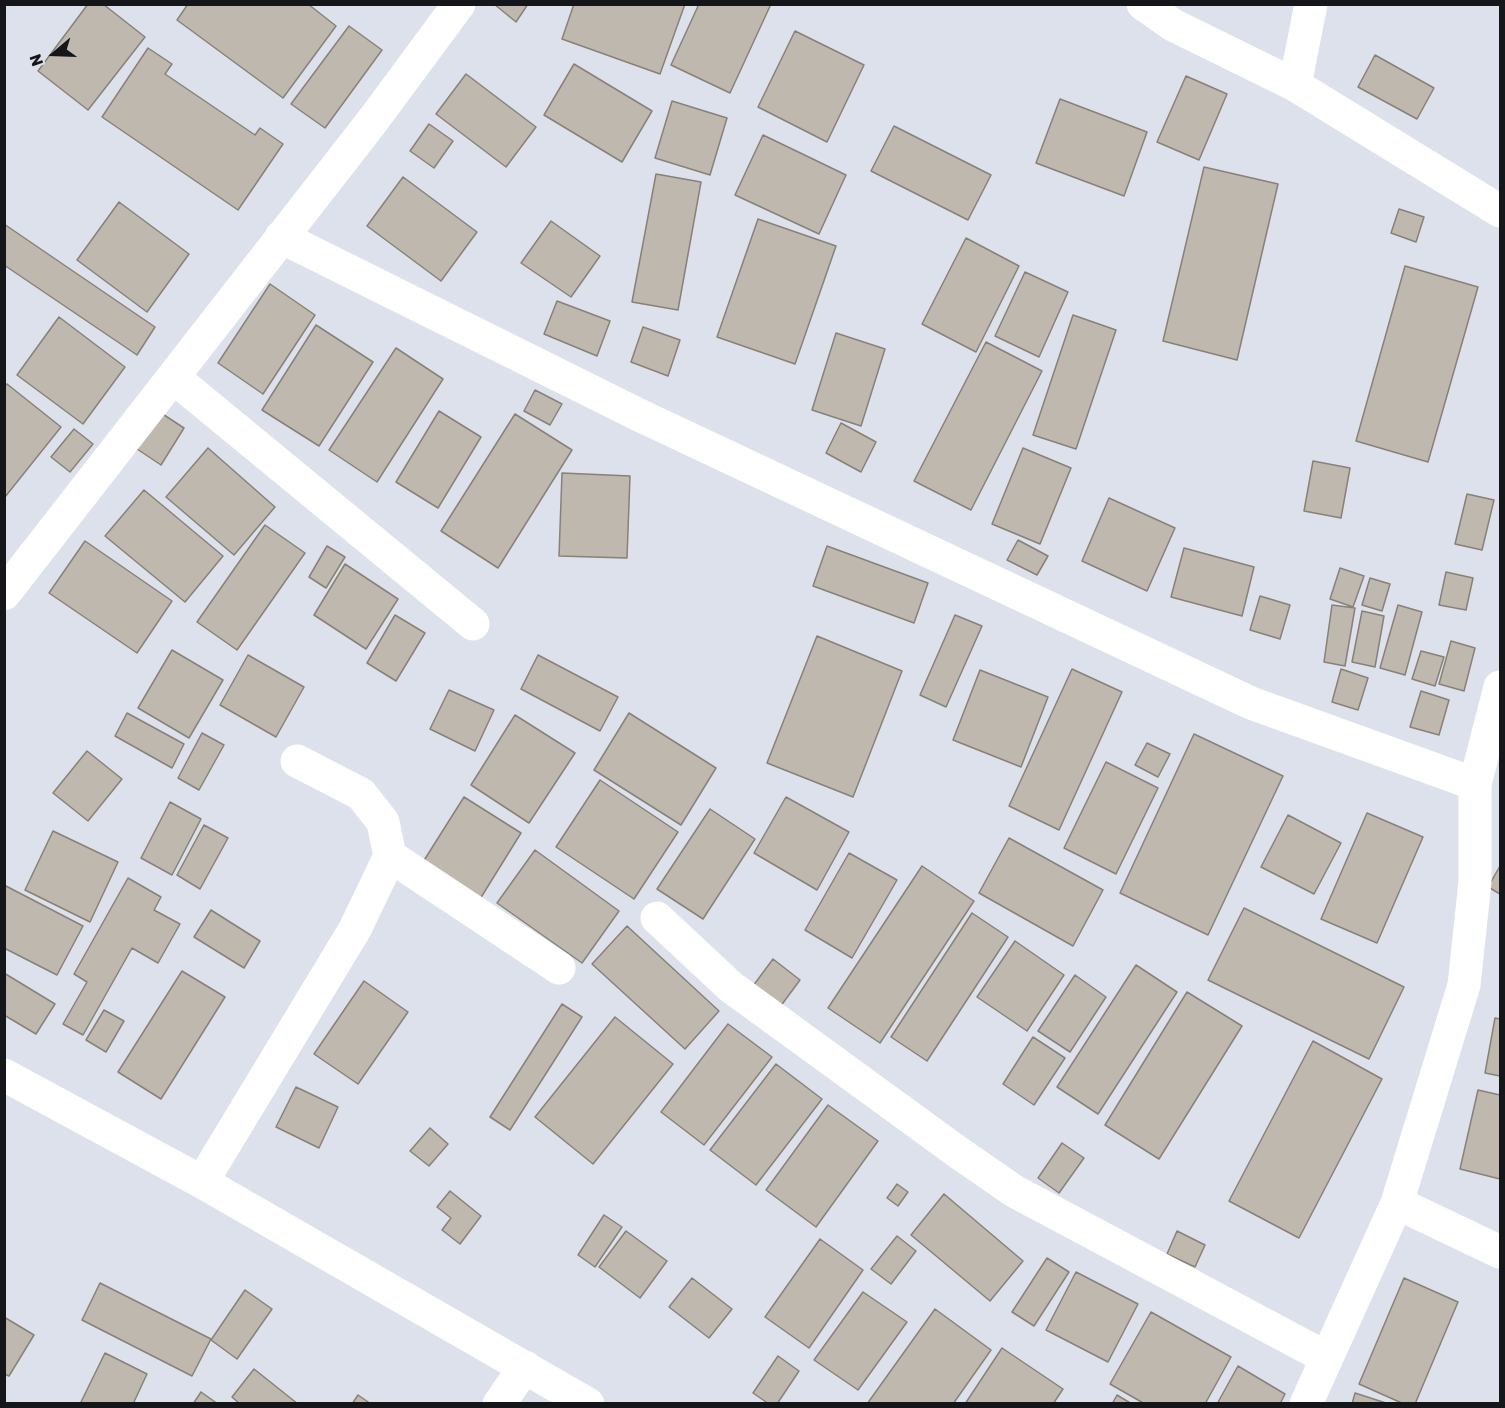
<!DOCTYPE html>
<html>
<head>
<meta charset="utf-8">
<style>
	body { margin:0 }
	#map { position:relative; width:1505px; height:1408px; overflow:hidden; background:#dde1ec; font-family:Rubik,sans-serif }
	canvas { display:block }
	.frame { position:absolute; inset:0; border:6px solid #15161a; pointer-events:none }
	.north { position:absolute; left:24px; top:24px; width:60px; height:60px; -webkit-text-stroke:4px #dde1ec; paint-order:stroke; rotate:251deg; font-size:16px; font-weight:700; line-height:24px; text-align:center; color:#15161a }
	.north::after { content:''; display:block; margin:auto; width:21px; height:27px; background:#15161a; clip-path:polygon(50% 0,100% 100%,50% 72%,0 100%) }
</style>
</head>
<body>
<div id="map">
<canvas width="1505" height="1408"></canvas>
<div class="frame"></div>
<div class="north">N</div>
</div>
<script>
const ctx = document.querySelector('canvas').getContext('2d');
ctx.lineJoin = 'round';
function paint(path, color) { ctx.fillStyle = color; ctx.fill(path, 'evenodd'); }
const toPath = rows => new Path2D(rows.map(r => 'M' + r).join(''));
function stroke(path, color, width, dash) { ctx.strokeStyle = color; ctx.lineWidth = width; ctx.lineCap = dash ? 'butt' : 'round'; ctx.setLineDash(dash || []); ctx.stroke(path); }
const building = toPath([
	[88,4,103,4,145,37,88,110,38,71,88,4],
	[188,4,308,4,336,26,283,98,177,20,188,4],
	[494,4,528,4,516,22,494,4],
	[574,4,685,4,660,74,562,39,574,4],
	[699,4,771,4,730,93,671,65,699,4],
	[349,26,382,50,325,128,291,104,349,26],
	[795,31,864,65,827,142,758,107,795,31],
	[148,48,172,64,165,74,255,135,260,128,283,144,238,210,102,117,148,48],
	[1375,55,1434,88,1417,119,1358,87,1375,55],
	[574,64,652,111,622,162,544,115,574,64],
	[466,74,536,127,506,167,436,114,466,74],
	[1186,76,1227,94,1199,160,1157,142,1186,76],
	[1060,99,1147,132,1124,196,1036,163,1060,99],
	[672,101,727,118,710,175,655,158,672,101],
	[429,124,453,141,434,168,410,151,429,124],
	[894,126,991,175,968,220,871,171,894,126],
	[763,135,846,175,819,234,735,195,763,135],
	[1204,167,1278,184,1237,360,1163,341,1204,167],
	[656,174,701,182,678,310,632,302,656,174],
	[403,177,477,232,441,281,367,226,403,177],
	[119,202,189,254,147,312,77,260,119,202],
	[1399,209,1424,217,1416,242,1391,233,1399,209],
	[758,219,836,246,795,364,717,337,758,219],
	[551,221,600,256,571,297,521,263,551,221],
	[4,224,155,327,137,355,4,265,4,224],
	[966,238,1019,266,976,352,922,324,966,238],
	[1405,266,1478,287,1428,462,1356,441,1405,266],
	[1025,272,1068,292,1039,357,995,336,1025,272],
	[270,284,315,315,263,394,218,363,270,284],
	[557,301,610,321,597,356,544,334,557,301],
	[1073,315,1116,330,1076,449,1033,435,1073,315],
	[59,317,125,367,83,424,17,375,59,317],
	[316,325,373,362,319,446,262,410,316,325],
	[643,327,680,340,668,376,631,362,643,327],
	[836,333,885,349,861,426,812,410,836,333],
	[986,342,1042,371,971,510,914,481,986,342],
	[396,348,443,379,377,482,329,450,396,348],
	[7,384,61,427,5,497,4,387,7,384],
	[535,390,562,404,550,425,524,411,535,390],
	[155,409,184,428,161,465,131,445,155,409],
	[439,411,481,437,438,508,396,482,439,411],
	[515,414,572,450,498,568,441,531,515,414],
	[841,423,876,442,861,472,826,453,841,423],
	[74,429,93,444,70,472,51,457,74,429],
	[208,448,275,507,234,555,166,497,208,448],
	[1023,448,1071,468,1040,544,992,524,1023,448],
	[1313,461,1350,468,1341,518,1304,511,1313,461],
	[562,473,630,476,627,558,559,556,562,473],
	[144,490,223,556,185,602,105,536,144,490],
	[1467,494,1494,500,1482,550,1455,544,1467,494],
	[1109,498,1175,528,1147,591,1082,561,1109,498],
	[265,525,305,553,237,650,197,622,265,525],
	[1018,540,1048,556,1037,575,1007,560,1018,540],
	[85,541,172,601,137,653,49,593,85,541],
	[327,546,345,557,326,588,309,577,327,546],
	[827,546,928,583,914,623,813,586,827,546],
	[1184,548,1254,567,1242,616,1171,597,1184,548],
	[345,564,398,599,366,649,314,615,345,564],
	[1340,568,1364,576,1353,607,1330,599,1340,568],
	[1446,572,1473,578,1466,610,1439,605,1446,572],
	[1370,578,1390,584,1382,611,1362,605,1370,578],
	[1260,596,1290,605,1280,639,1250,630,1260,596],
	[1332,605,1355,608,1345,666,1324,662,1332,605],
	[1398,605,1422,612,1405,675,1380,668,1398,605],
	[1362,611,1384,616,1375,667,1352,662,1362,611],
	[395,615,425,633,396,681,367,663,395,615],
	[955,615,982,626,946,707,920,695,955,615],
	[817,636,902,671,853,797,767,763,817,636],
	[1451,641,1475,648,1464,691,1439,684,1451,641],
	[172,650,223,680,189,738,138,708,172,650],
	[1421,651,1444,657,1435,686,1412,679,1421,651],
	[248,655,304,687,276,737,220,705,248,655],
	[538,655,618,697,600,731,521,689,538,655],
	[1072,669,1122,692,1059,830,1009,806,1072,669],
	[1341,669,1368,678,1358,710,1332,702,1341,669],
	[980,670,1048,697,1021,767,953,740,980,670],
	[449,690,494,710,475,751,430,729,449,690],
	[1421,691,1449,700,1439,735,1410,727,1421,691],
	[127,713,184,744,172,768,115,736,127,713],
	[629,713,716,768,681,825,594,770,629,713],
	[515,715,575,753,529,823,471,785,515,715],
	[202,733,224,745,199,790,178,778,202,733],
	[1194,734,1283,776,1208,935,1120,893,1194,734],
	[1147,743,1170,754,1158,777,1135,765,1147,743],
	[87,751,122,779,88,821,53,793,87,751],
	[1106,762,1158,788,1116,874,1064,848,1106,762],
	[600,780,678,832,634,899,556,847,600,780],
	[464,797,521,833,480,899,423,862,464,797],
	[786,797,849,832,817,890,754,853,786,797],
	[170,802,201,819,172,875,141,858,170,802],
	[710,809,755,839,703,919,657,889,710,809],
	[1367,813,1423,837,1377,943,1321,919,1367,813],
	[1288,815,1341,843,1314,894,1261,867,1288,815],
	[204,825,228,838,200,889,177,875,204,825],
	[53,831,118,862,90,922,25,890,53,831],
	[1009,838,1103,890,1073,946,979,893,1009,838],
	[535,850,619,911,582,963,497,903,535,850],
	[849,853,897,880,852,958,805,930,849,853],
	[922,866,974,901,880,1043,828,1008,922,866],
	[1500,866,1500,894,1488,887,1500,866],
	[128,878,161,897,154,910,180,924,158,963,132,948,83,1035,63,1024,87,982,74,974,128,878],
	[4,885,83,926,57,975,4,948,4,885],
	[1244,908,1404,987,1369,1059,1208,980,1244,908],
	[211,910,260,941,244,968,194,937,211,910],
	[972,913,1008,937,927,1061,891,1037,972,913],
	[627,926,719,1011,685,1049,592,964,627,926],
	[1015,941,1064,975,1027,1031,977,997,1015,941],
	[773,959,800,980,780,1007,753,986,773,959],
	[1136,965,1177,992,1098,1114,1057,1087,1136,965],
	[182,971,225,997,161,1099,118,1072,182,971],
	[4,973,55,1004,36,1034,4,1015,4,973],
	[1075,975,1106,997,1070,1052,1038,1031,1075,975],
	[364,981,408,1012,358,1084,314,1054,364,981],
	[1187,992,1242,1026,1159,1159,1105,1125,1187,992],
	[562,1004,582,1017,510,1130,490,1117,562,1004],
	[104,1010,124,1021,106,1052,86,1040,104,1010],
	[615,1017,673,1064,593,1164,535,1117,615,1017],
	[1495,1018,1500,1019,1500,1076,1485,1073,1495,1018],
	[728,1024,772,1057,704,1145,661,1112,728,1024],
	[1033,1037,1065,1058,1034,1105,1003,1084,1033,1037],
	[1313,1041,1382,1079,1299,1238,1229,1201,1313,1041],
	[776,1064,822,1099,756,1185,710,1150,776,1064],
	[296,1087,338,1107,319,1148,276,1127,296,1087],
	[1478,1090,1500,1095,1500,1179,1460,1169,1478,1090],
	[828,1105,878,1141,816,1227,766,1190,828,1105],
	[430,1128,448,1144,429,1166,410,1151,430,1128],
	[1062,1143,1084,1158,1059,1193,1038,1178,1062,1143],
	[897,1184,908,1192,898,1206,887,1198,897,1184],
	[450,1191,481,1216,460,1244,442,1230,451,1218,437,1207,450,1191],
	[944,1194,1023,1261,990,1301,911,1235,944,1194],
	[604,1215,622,1227,595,1267,578,1255,604,1215],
	[626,1231,667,1261,640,1298,599,1267,626,1231],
	[1177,1231,1205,1245,1195,1267,1167,1254,1177,1231],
	[897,1236,916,1251,891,1284,871,1269,897,1236],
	[820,1239,863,1270,809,1348,765,1317,820,1239],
	[1047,1258,1069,1272,1034,1326,1012,1312,1047,1258],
	[1076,1272,1138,1304,1108,1362,1046,1330,1076,1272],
	[692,1278,732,1309,709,1338,669,1307,692,1278],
	[1404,1278,1458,1302,1415,1404,1404,1404,1359,1384,1404,1278],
	[100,1283,211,1339,192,1376,82,1320,100,1283],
	[245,1290,272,1309,237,1359,211,1340,245,1290],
	[863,1292,907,1322,858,1390,814,1360,863,1292],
	[935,1309,991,1350,953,1404,867,1404,935,1309],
	[1151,1312,1231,1357,1205,1404,1145,1404,1110,1384,1151,1312],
	[4,1317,34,1335,9,1376,4,1374,4,1317],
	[1002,1348,1063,1389,1053,1404,965,1404,1002,1348],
	[105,1353,147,1374,133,1404,80,1404,105,1353],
	[778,1356,799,1371,777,1404,769,1404,753,1393,778,1356],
	[1238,1366,1285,1394,1280,1404,1217,1404,1238,1366],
	[254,1369,298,1404,240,1404,232,1397,254,1369],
	[201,1392,218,1404,193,1404,201,1392],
	[1355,1393,1389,1404,1352,1404,1355,1393],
	[358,1395,371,1404,352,1404,358,1395],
	[1117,1395,1132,1404,1112,1404,1117,1395]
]);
const minor = toPath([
	[1143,4,1173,25,1295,85,1500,211],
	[1295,85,1311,4],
	[281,237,639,415,1251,703,1475,784,1500,687],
	[173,377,473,624],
	[4,594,374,119,459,4],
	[390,856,559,968],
	[657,918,731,987,959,1153,1014,1191,1327,1358],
	[4,1075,202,1182,588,1404],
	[202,1182,355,929,390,856,383,822,361,794,297,761],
	[1397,1203,1500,1252],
	[499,1404,525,1367],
	[1306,1404,1397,1203,1464,985,1475,882,1475,784]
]);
paint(building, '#bfb8af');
stroke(building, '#878178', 1.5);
stroke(minor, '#fff', 33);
</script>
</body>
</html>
